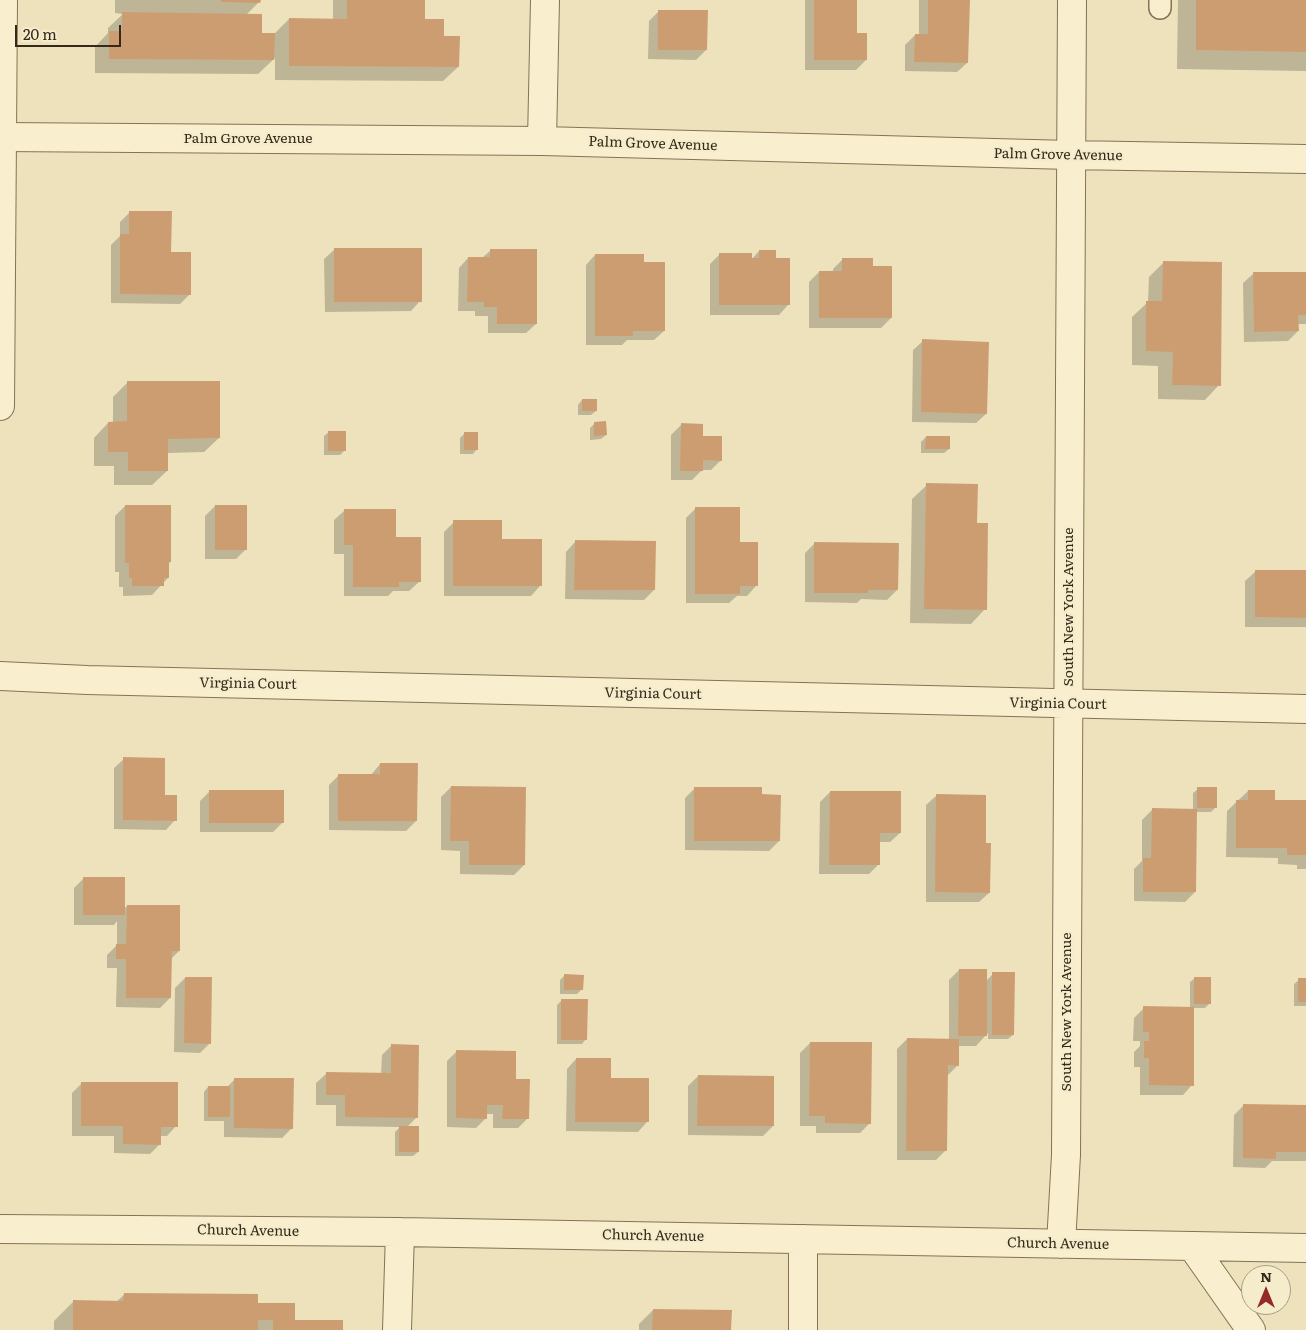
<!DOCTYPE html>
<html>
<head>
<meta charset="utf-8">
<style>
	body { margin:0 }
	#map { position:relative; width:1306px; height:1330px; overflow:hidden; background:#eee2bc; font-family:Literata,serif }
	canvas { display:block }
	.north { position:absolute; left:1241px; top:1265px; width:50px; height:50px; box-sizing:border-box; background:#f5eccc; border:1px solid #a89e85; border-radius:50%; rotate:0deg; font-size:14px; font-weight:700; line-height:20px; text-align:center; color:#34291b }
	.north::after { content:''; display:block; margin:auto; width:18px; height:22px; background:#952b26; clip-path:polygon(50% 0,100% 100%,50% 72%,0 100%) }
	.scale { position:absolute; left:15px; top:25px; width:106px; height:22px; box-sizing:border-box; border:2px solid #34291b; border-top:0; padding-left:6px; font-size:15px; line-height:18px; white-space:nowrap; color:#34291b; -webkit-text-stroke:4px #f5eccc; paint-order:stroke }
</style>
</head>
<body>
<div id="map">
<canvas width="1306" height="1330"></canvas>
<div class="north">N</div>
<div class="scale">20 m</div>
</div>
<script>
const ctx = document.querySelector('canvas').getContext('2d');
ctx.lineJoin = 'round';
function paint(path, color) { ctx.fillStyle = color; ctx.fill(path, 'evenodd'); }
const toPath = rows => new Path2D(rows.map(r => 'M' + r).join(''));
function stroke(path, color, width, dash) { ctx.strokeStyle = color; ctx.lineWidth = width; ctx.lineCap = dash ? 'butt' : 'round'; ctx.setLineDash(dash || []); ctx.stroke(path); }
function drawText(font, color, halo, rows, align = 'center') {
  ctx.font = font + ' Literata,serif'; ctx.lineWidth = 4.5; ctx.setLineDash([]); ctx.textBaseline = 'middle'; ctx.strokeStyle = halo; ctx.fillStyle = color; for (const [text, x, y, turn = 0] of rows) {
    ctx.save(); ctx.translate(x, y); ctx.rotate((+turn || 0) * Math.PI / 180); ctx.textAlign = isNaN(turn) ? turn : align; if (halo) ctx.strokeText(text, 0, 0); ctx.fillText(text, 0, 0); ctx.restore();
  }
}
const shadow = toPath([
	[115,0,259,0,259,2,246,15,261,34,274,34,289,19,333,20,333,0,424,0,424,20,458,67,443,81,275,80,275,58,258,74,95,73,95,47,108,33,108,28,123,14,115,13],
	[805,0,855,0,855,34,866,60,856,70,805,70],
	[919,0,968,0,967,63,957,72,905,71,905,45,915,35,919,35],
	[1178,0,1306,0,1306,71,1177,69],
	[659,11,706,50,696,60,648,59,649,21],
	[130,212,170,253,190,294,180,304,111,303,111,245,120,236,120,222],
	[334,250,420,301,411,311,325,312,324,259],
	[491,250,536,324,526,333,488,333,488,316,475,316,475,311,458,311,459,268,468,258,482,258],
	[759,251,775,260,788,305,779,315,710,315,710,264,720,254,751,260],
	[595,255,643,263,664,331,654,340,627,340,622,345,586,345,586,265],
	[842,260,872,267,891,318,881,328,809,328,809,282,819,272,833,272,833,269],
	[1164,262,1219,385,1205,400,1158,399,1158,366,1132,365,1132,317,1148,302,1149,277],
	[1306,273,1306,324,1298,324,1298,331,1288,341,1244,342,1243,283,1253,274],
	[923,341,986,414,976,423,912,422,913,350],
	[128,382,219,438,204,452,167,453,167,471,152,485,114,485,114,466,94,466,94,438,108,423,113,423,113,397],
	[582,400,596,411,591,415,578,415,578,405],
	[595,423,606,435,601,439,590,440,590,428],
	[681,425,702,438,721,460,711,470,702,470,692,480,671,480,671,435],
	[329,432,344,451,340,455,324,455,324,436],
	[464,434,477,449,473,454,460,454,460,438],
	[926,437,949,449,944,453,921,453,921,442],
	[927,485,975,524,985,609,971,624,910,623,912,499],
	[125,506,170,562,168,564,168,578,152,595,123,596,123,587,119,587,119,572,115,572,115,516],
	[215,506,246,549,236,559,205,559,205,516],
	[696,508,739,543,756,586,747,596,737,596,729,603,686,603,686,518],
	[344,511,395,538,419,582,409,591,393,591,388,596,344,596,344,554,334,554,334,520],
	[454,522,501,541,540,586,531,596,444,596,444,532],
	[575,542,654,590,644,600,565,599,566,552],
	[815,543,897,590,887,600,861,599,857,603,805,602,805,553],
	[1255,572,1306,572,1306,627,1245,627,1245,581],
	[124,759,163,796,175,820,166,830,114,829,114,768],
	[380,764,416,821,406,831,329,830,329,785,339,775,371,775],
	[451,787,524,865,514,875,460,874,460,851,441,850,441,797],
	[695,788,761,796,779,841,769,851,685,850,685,798],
	[1198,789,1216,807,1211,812,1196,812,1195,892,1185,902,1134,901,1134,869,1142,861,1142,820,1152,810,1193,810,1193,793],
	[210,791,282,823,273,832,200,832,200,801],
	[1248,791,1273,801,1306,801,1306,869,1297,869,1297,865,1278,864,1278,858,1226,857,1227,811],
	[830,792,900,833,890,842,879,842,879,864,869,874,819,874,820,802],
	[936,796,984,844,989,893,979,902,926,902,926,805],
	[84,878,123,910,127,906,179,951,171,959,170,998,160,1008,116,1007,117,968,107,968,107,955,117,945,117,921,114,925,74,925,74,888],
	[959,970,986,981,993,974,1013,1035,1008,1039,988,1039,988,1033,976,1046,958,1046,958,1065,948,1075,946,1075,945,1151,936,1160,897,1160,897,1049,907,1039,949,1040,949,980],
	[565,975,582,989,577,994,560,994,560,980],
	[185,978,210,1043,200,1053,174,1052,175,988],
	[1195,978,1209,1004,1205,1008,1193,1008,1192,1085,1183,1095,1140,1095,1140,1067,1134,1067,1134,1052,1140,1046,1140,1041,1133,1041,1134,1018,1144,1008,1190,1008,1190,982],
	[1299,980,1306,980,1306,1006,1294,1006,1294,984],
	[562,1000,586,1039,582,1044,557,1044,557,1005],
	[810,1043,870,1123,860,1133,816,1133,816,1126,800,1126,800,1053],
	[392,1045,417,1117,407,1127,418,1152,413,1156,395,1156,395,1132,400,1127,336,1126,336,1105,316,1105,316,1083,326,1074,381,1074,382,1055],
	[457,1051,515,1080,528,1118,518,1128,493,1128,493,1114,486,1114,486,1118,476,1128,447,1127,447,1061],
	[576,1059,610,1079,647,1122,638,1132,566,1131,567,1069],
	[698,1076,773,1126,763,1136,688,1135,688,1086],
	[235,1079,292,1128,282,1138,224,1137,224,1121,204,1121,204,1092,208,1087,226,1088],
	[82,1083,176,1126,167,1136,160,1136,160,1144,150,1154,114,1153,114,1136,72,1136,72,1093],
	[1244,1105,1306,1106,1306,1161,1272,1161,1265,1168,1233,1167,1234,1115],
	[125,1294,257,1304,293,1321,342,1330,54,1330,54,1321,73,1302,116,1302],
	[653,1310,730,1330,639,1330,639,1324]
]);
const building = toPath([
	[221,0,261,0,260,3,221,2],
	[347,0,425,0,425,19,444,19,444,36,460,36,459,67,289,66,289,18,347,19],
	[814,0,857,0,857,33,867,33,867,60,814,60],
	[928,0,970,0,968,63,914,62,915,34,928,34],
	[1196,0,1306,0,1306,52,1196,50],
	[658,10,708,10,707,50,658,50],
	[122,12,262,14,262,33,275,33,274,60,109,59,109,31,122,31],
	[129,211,172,211,171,252,191,252,191,295,120,294,120,234,129,234],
	[334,248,422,248,422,302,334,302],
	[490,249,537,249,537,324,497,324,497,307,484,307,484,302,467,302,468,257,490,257],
	[759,250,776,250,776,258,790,258,790,305,719,305,719,253,752,253,752,258,759,258],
	[595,254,644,254,644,262,665,262,665,331,633,331,633,336,595,336],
	[842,258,873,258,873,266,892,266,892,318,819,318,819,271,842,271],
	[1163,261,1222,262,1221,386,1172,385,1173,352,1146,351,1146,301,1162,301],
	[1253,272,1306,272,1306,315,1298,315,1299,331,1254,332],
	[922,339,989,342,987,414,921,412],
	[127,381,220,381,220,438,168,439,168,471,128,471,128,452,108,452,108,422,127,421],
	[582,399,597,399,597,411,582,411],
	[606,421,607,435,594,436,594,422],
	[681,423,703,424,703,436,722,436,722,461,703,460,703,471,680,471],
	[328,431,346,431,346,451,328,451],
	[464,432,478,432,478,450,464,450],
	[926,436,950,436,950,449,925,449],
	[926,483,978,484,977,523,988,523,987,610,924,609],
	[125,505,171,505,171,562,169,562,169,578,164,578,164,586,132,586,132,578,129,578,129,563,125,563],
	[215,505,247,505,247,550,215,550],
	[695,507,740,507,740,542,758,542,758,586,740,586,740,594,695,594],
	[344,509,396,509,396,537,421,537,421,582,399,582,399,587,353,587,353,545,344,545],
	[453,520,502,520,502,539,542,539,542,586,453,586],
	[575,540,656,541,655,590,574,590],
	[814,542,899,543,898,590,868,590,868,593,814,593],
	[1255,570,1306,570,1306,618,1255,617],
	[123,757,165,758,165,795,177,795,177,821,123,820],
	[380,763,418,763,417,821,338,821,338,774,380,774],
	[451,786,526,787,525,865,469,865,469,841,450,841],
	[694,787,762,787,762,794,781,795,780,841,694,841],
	[1197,787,1217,787,1217,808,1197,808],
	[209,790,284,790,284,823,209,823],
	[1248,790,1275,790,1275,800,1306,800,1306,855,1287,855,1287,848,1236,848,1236,800,1248,800],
	[830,791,901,791,901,833,880,833,880,865,829,865],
	[936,794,986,795,986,843,991,843,990,893,935,892],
	[1152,808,1197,809,1196,892,1143,892,1143,858,1151,858],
	[83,877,125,877,125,915,83,915],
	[127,905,180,905,180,951,172,951,171,998,126,998,126,959,116,959,116,944,126,944],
	[959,969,987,969,987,1036,958,1036],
	[992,972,1015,972,1014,1035,992,1035],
	[564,974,584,975,583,990,564,990],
	[185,977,212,977,211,1044,184,1043],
	[1194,977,1211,977,1211,1004,1194,1004],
	[1298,978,1306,978,1306,1002,1298,1002],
	[561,999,588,999,587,1040,561,1040],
	[1143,1006,1194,1007,1194,1086,1149,1085,1149,1058,1144,1058,1144,1041,1149,1041,1149,1032,1143,1032],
	[907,1038,959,1039,959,1066,948,1065,947,1151,906,1151],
	[810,1042,872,1042,871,1124,825,1123,825,1116,809,1116],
	[391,1044,419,1045,418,1118,345,1117,345,1095,326,1095,326,1072,391,1073],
	[456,1050,516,1051,516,1079,530,1079,529,1119,502,1119,503,1105,487,1105,487,1119,456,1118],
	[576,1058,611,1058,611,1078,649,1078,649,1122,575,1122],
	[698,1075,774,1076,774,1126,697,1126],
	[234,1078,294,1078,293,1129,234,1128],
	[81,1082,178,1082,178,1127,161,1127,161,1145,123,1144,123,1126,81,1126],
	[208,1086,230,1086,230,1117,208,1117],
	[1243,1104,1306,1105,1306,1152,1276,1152,1276,1159,1243,1158],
	[399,1126,419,1126,419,1152,399,1152],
	[124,1293,258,1294,258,1303,295,1303,295,1320,343,1320,343,1330,273,1330,273,1320,258,1320,258,1330,73,1330,73,1300,123,1301],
	[653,1309,732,1310,731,1330,652,1330]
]);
const service = toPath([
	[1160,8,1160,0]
]);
const minor = toPath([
	[0,137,542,141,1070,155,1306,159],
	[542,141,545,0],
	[0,676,87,680,1306,709],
	[0,1229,400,1232,1306,1248],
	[1061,1244,1066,1155,1072,0],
	[1192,1246,1251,1330],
	[397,1330,400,1232],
	[803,1330,803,1239]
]);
const tertiary = toPath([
	[0,406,3,0]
]);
const streetNames = [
	["Palm Grove Avenue",248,139],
	["Palm Grove Avenue",653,144,2],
	["Palm Grove Avenue",1058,155,1],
	["South New York Avenue",1069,607,-90],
	["Virginia Court",248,684,1],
	["Virginia Court",653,694,1],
	["Virginia Court",1058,704,1],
	["South New York Avenue",1067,1012,-90],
	["Church Avenue",248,1231,1],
	["Church Avenue",653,1236,1],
	["Church Avenue",1058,1244,1]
];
paint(shadow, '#0003');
paint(building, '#cd9d72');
stroke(service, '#857256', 24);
stroke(minor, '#857256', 30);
stroke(tertiary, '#857256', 30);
stroke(service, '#f9efcf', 21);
stroke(minor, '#f9efcf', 28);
stroke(tertiary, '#f9efcf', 28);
drawText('14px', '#34291b', '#f5eccc', streetNames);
</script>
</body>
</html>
